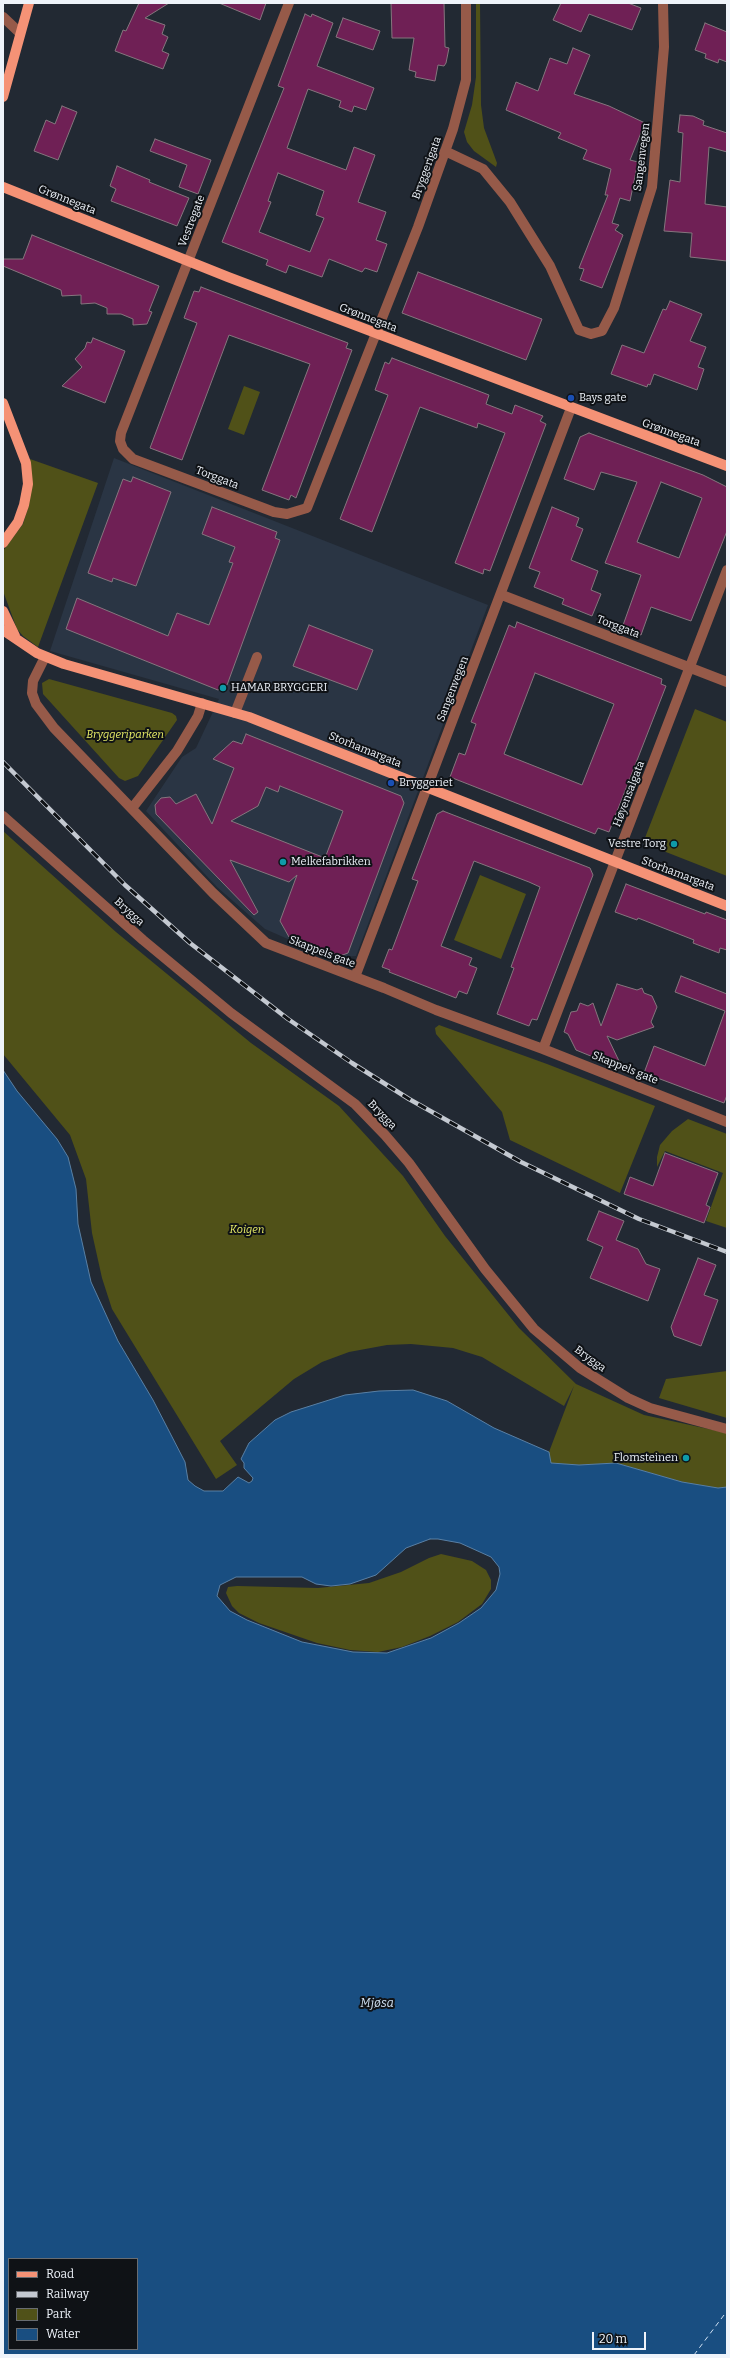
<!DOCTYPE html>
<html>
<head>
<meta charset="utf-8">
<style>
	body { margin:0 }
	#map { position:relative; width:730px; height:2358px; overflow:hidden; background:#222933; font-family:Bitter,serif }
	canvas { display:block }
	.frame { position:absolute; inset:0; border:4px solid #eef3fa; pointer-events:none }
	.legend { position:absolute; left:8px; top:2258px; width:130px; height:92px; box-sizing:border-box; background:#0f1216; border:1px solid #686c71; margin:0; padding:5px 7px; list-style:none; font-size:12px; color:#eef3fa }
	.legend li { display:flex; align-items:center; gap:8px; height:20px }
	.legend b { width:20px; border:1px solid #686c71 }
	.scale { position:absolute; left:592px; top:2332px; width:54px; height:18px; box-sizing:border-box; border:2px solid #eef3fa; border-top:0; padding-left:5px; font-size:12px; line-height:14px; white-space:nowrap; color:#eef3fa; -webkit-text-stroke:3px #0f1216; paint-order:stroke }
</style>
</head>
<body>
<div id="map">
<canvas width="730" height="2358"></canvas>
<div class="frame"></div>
<ul class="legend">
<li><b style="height:5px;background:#f59276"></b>Road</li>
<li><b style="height:5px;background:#c4c9d1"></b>Railway</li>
<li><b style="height:11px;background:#505118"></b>Park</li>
<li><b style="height:11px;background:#194e81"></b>Water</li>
</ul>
<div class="scale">20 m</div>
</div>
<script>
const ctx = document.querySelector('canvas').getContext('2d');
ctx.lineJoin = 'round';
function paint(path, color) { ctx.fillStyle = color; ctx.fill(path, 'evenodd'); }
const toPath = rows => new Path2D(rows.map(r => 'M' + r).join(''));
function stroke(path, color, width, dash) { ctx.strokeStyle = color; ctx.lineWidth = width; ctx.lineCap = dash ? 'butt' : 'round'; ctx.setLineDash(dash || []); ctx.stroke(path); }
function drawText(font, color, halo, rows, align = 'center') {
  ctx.font = font + ' Bitter,serif'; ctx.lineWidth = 4; ctx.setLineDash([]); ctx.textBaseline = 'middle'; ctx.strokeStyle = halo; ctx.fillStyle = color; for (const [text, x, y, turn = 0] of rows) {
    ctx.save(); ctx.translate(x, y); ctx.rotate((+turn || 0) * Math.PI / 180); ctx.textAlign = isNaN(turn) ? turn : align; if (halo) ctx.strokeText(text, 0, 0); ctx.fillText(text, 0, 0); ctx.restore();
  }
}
const built = toPath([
	[114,458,488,605,356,956,331,958,265,929,217,887,146,811,182,757,196,748,219,699,50,651]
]);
const green = toPath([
	[476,3,480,3,481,105,484,128,497,163,496,167,474,151,467,142,464,132,472,105,476,77],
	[244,386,260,392,244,435,228,429],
	[30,459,98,483,38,647,23,636,17,629,3,591,3,551,23,524,29,505],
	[49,679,172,713,176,716,177,720,138,776,125,781,119,778,43,694,42,683],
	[695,709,727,722,727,876,643,843],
	[3,831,116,932,251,1043,339,1106,403,1176,445,1236,519,1328,576,1384,644,1415,727,1433,727,1487,718,1488,682,1482,616,1463,579,1465,551,1463,549,1452,574,1386,564,1406,482,1357,453,1348,411,1344,387,1345,349,1352,322,1362,294,1379,220,1441,237,1465,216,1479,112,1309,102,1278,92,1233,86,1179,70,1135,3,1054],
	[480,875,526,894,501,959,454,940],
	[439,1025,547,1064,655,1106,620,1193,510,1140,502,1112,436,1034,435,1028],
	[688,1119,727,1134,727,1228,706,1221,723,1173,665,1151,657,1167,657,1157,660,1145,672,1131],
	[727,1371,727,1418,659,1398,666,1379],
	[441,1554,472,1561,486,1570,491,1580,491,1589,482,1604,458,1622,430,1636,402,1647,378,1652,350,1650,317,1643,259,1623,239,1613,232,1606,226,1593,228,1587,237,1586,318,1588,369,1583,401,1572,429,1558]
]);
const water = toPath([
	[3,1070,17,1091,57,1139,68,1157,76,1189,78,1224,91,1282,118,1341,153,1400,185,1462,188,1480,195,1486,204,1491,223,1491,238,1477,249,1483,252,1481,253,1478,244,1468,244,1463,241,1459,249,1443,275,1420,291,1412,345,1395,379,1391,413,1390,447,1401,494,1428,549,1452,551,1463,579,1465,616,1463,682,1482,718,1488,727,1487,727,2355,3,2355,3,1070],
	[430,1539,438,1539,460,1543,491,1557,499,1567,500,1574,496,1590,481,1608,459,1623,431,1638,387,1653,353,1652,302,1642,247,1620,230,1611,217,1596,220,1585,236,1577,302,1577,316,1584,331,1586,350,1584,376,1575,406,1548,430,1539],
	[9,2259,137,2259,137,2349,9,2349,9,2259]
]);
const ferry = toPath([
	[694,2355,727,2311]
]);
const building = toPath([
	[139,3,169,3,145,18,165,25,162,34,168,37,162,51,169,54,163,69,115,51,123,30,126,31,139,3],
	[219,3,266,3,260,20,219,3],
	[391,3,444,3,445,47,449,48,446,63,444,66,438,65,435,81,415,77,416,72,409,70,414,38,392,38,391,3],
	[561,3,628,3,641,8,632,30,589,14,581,32,553,20,561,3],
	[305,14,311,17,312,14,333,23,317,66,374,88,366,110,354,106,352,112,339,107,341,101,308,89,287,148,346,170,354,147,375,155,358,202,386,212,376,240,387,244,377,272,365,268,362,272,329,259,322,277,289,265,286,273,266,265,268,260,222,242,284,88,278,86,305,14],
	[278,173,324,191,316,215,324,218,310,252,259,232,271,202,268,201,278,173],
	[343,18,380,31,373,50,336,37,343,18],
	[705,23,727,32,727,62,719,59,718,63,705,58,706,54,695,50,705,23],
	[573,48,590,55,574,94,609,106,645,123,630,160,638,162,630,201,620,198,612,223,619,225,615,230,623,235,602,288,580,280,584,269,579,268,608,195,605,195,611,169,583,159,587,150,558,138,561,133,506,110,516,82,538,91,550,58,567,64,573,48],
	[62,106,77,112,58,160,34,151,46,120,55,124,62,106],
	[680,115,693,116,704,121,703,125,727,133,727,152,709,147,705,204,727,207,727,261,690,257,692,233,664,231,670,180,680,182,683,133,678,132,680,115],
	[155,139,211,160,198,194,179,187,187,165,150,151,155,139],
	[117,166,150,180,149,182,189,198,177,226,111,201,116,189,110,186,117,166],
	[32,235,159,286,149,311,152,312,147,324,133,325,133,319,121,314,107,314,107,308,95,303,81,304,81,295,62,296,61,290,3,266,3,259,23,259,32,235],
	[418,272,542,319,526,360,402,313,418,272],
	[201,287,348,343,346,348,352,350,296,498,291,495,289,500,262,490,310,364,229,335,182,460,150,448,197,323,184,318,194,291,199,292,201,287],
	[670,301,702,314,690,341,706,347,698,367,704,369,697,390,654,374,650,385,648,384,647,387,611,374,622,345,644,353,663,309,666,310,670,301],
	[93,338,125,351,105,403,62,386,82,367,75,359,85,348,87,342,91,343,93,338],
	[392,358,489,395,486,404,512,414,515,405,543,416,540,421,546,424,490,571,484,569,483,574,455,563,505,433,478,423,477,428,420,407,372,532,340,519,388,395,375,390,385,362,389,364,392,358],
	[589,433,703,475,727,487,727,531,691,621,651,607,641,635,622,628,641,575,605,563,637,482,601,472,594,490,564,479,580,437,589,433],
	[661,482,702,498,679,558,637,542,661,482],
	[133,477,171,492,136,586,113,578,112,582,88,573,123,479,131,482,133,477],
	[212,507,277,532,275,538,280,540,227,685,218,690,66,629,77,598,168,636,177,613,209,625,233,563,229,562,235,547,202,534,212,507],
	[552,507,579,518,576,526,583,529,571,560,598,571,591,590,601,594,592,616,562,604,564,599,534,587,540,572,529,568,552,507],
	[517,622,662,679,661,684,666,686,609,832,598,828,595,834,450,777,459,753,465,755,476,724,471,722,509,625,515,628,517,622],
	[535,673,614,704,582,785,504,754,535,673],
	[309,625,373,650,357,690,293,666,309,625],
	[246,734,401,796,404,803,348,953,340,956,289,937,280,921,297,875,289,882,230,860,258,912,254,915,156,814,155,805,161,798,170,797,176,804,196,794,212,824,234,768,213,759,233,741,242,744,246,734],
	[280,786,343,811,325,858,231,821,258,806,266,787,278,792,280,786],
	[443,811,590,868,593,875,537,1020,532,1019,529,1026,497,1014,514,968,511,967,540,887,529,882,474,861,441,946,472,958,469,965,477,968,467,994,459,991,456,998,389,972,390,970,382,967,389,949,392,950,418,881,412,879,437,814,443,811],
	[626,884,705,914,706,912,727,920,727,950,720,948,719,953,693,943,694,940,638,918,637,920,615,912,626,884],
	[681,976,727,994,727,1095,724,1103,644,1073,654,1046,705,1066,725,1011,675,992,681,976],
	[617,984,637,990,642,988,644,993,652,996,657,1007,651,1022,654,1027,617,1040,607,1036,620,1063,604,1056,598,1059,576,1050,568,1034,564,1032,571,1012,577,1011,580,1003,588,1006,593,1003,601,1026,617,984],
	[665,1153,718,1173,706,1205,710,1207,704,1223,624,1194,630,1177,653,1186,665,1153],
	[599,1211,624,1221,616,1240,638,1249,646,1264,660,1269,648,1301,590,1278,603,1247,587,1240,599,1211],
	[698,1258,716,1265,704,1295,718,1300,701,1346,674,1336,671,1327,698,1258]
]);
const minor = toPath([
	[289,3,121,433,120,441,123,449,133,459,274,512,287,514,307,508,418,227,453,129,466,80,466,3],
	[3,17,20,33],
	[445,151,483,169,510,202,550,266,579,330,591,334,602,331,614,308,652,187,664,47,663,3],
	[502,595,727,682],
	[45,657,33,681,32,693,36,704,54,728,213,893,266,943,384,988,436,1010,543,1049,727,1122],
	[235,713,257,657],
	[133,807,177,751,198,716,202,703],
	[3,816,143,940,231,1013,355,1104,385,1135,409,1163,485,1269,534,1329,580,1368,628,1398,650,1408,727,1429],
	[355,977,571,408],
	[543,1049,727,570]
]);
const major = toPath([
	[3,97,29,3],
	[3,187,228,277,727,466],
	[3,403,26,463,28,484,24,505,18,522,3,543],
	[3,611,15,636],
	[3,630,37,653,64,664,249,717,727,906]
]);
const rail = toPath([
	[3,762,125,885,190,943,288,1019,352,1063,409,1099,521,1162,639,1219,727,1252]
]);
const markers = [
	[571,398,4,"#1a4fb4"],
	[223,688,4,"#0f9aa8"],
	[391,783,4,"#1a4fb4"],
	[674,844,4,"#0f9aa8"],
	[283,862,4,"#0f9aa8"],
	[686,1458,4,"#0f9aa8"]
];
const streetNames = [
	["Sangenvegen",642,157,-83],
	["Bryggerigata",427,168,-70],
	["Grønnegata",67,200,22],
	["Vestregate",192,221,-69],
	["Grønnegata",368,318,21],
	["Grønnegata",671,433,20],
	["Torggata",217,478,21],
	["Torggata",618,627,21],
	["Sangenvegen",453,689,-69],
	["Storhamargata",365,750,22],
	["Høyensalgata",629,794,-69],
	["Storhamargata",678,874,21],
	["Brygga",129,912,42],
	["Skappels gate",322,952,21],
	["Skappels gate",625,1068,22],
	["Brygga",382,1115,46],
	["Brygga",590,1359,36]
];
const poiNames = [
	["Bays gate",579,398],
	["HAMAR BRYGGERI",231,688],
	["Bryggeriet",399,783],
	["Vestre Torg",666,844,"right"],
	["Melkefabrikken",291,862],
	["Flomsteinen",678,1458,"right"]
];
const parkNames = [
	["Bryggeriparken",125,735],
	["Koigen",247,1230]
];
const waterNames = [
	["Mjøsa",377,2004]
];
paint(built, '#2a3544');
paint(green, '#505118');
paint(water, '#194e81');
stroke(water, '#5980a5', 1);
stroke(ferry, '#d2e3f5', 1, [5, 4]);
paint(building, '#6f2055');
stroke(building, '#85767e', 1);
stroke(minor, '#965a49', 10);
stroke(major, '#f59276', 10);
stroke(rail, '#c4c9d1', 4.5);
stroke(rail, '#0f1216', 3, [9]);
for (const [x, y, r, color] of markers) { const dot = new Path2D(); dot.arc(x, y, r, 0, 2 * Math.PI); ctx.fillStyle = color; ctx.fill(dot); stroke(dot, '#0f1216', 1.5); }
drawText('11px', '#eef3fa', '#0f1216', streetNames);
drawText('11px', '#eef3fa', '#0f1216', poiNames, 'left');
drawText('italic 11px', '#e9ee67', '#0f1216', parkNames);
drawText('italic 12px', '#d2e3f5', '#0f1216', waterNames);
</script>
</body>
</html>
